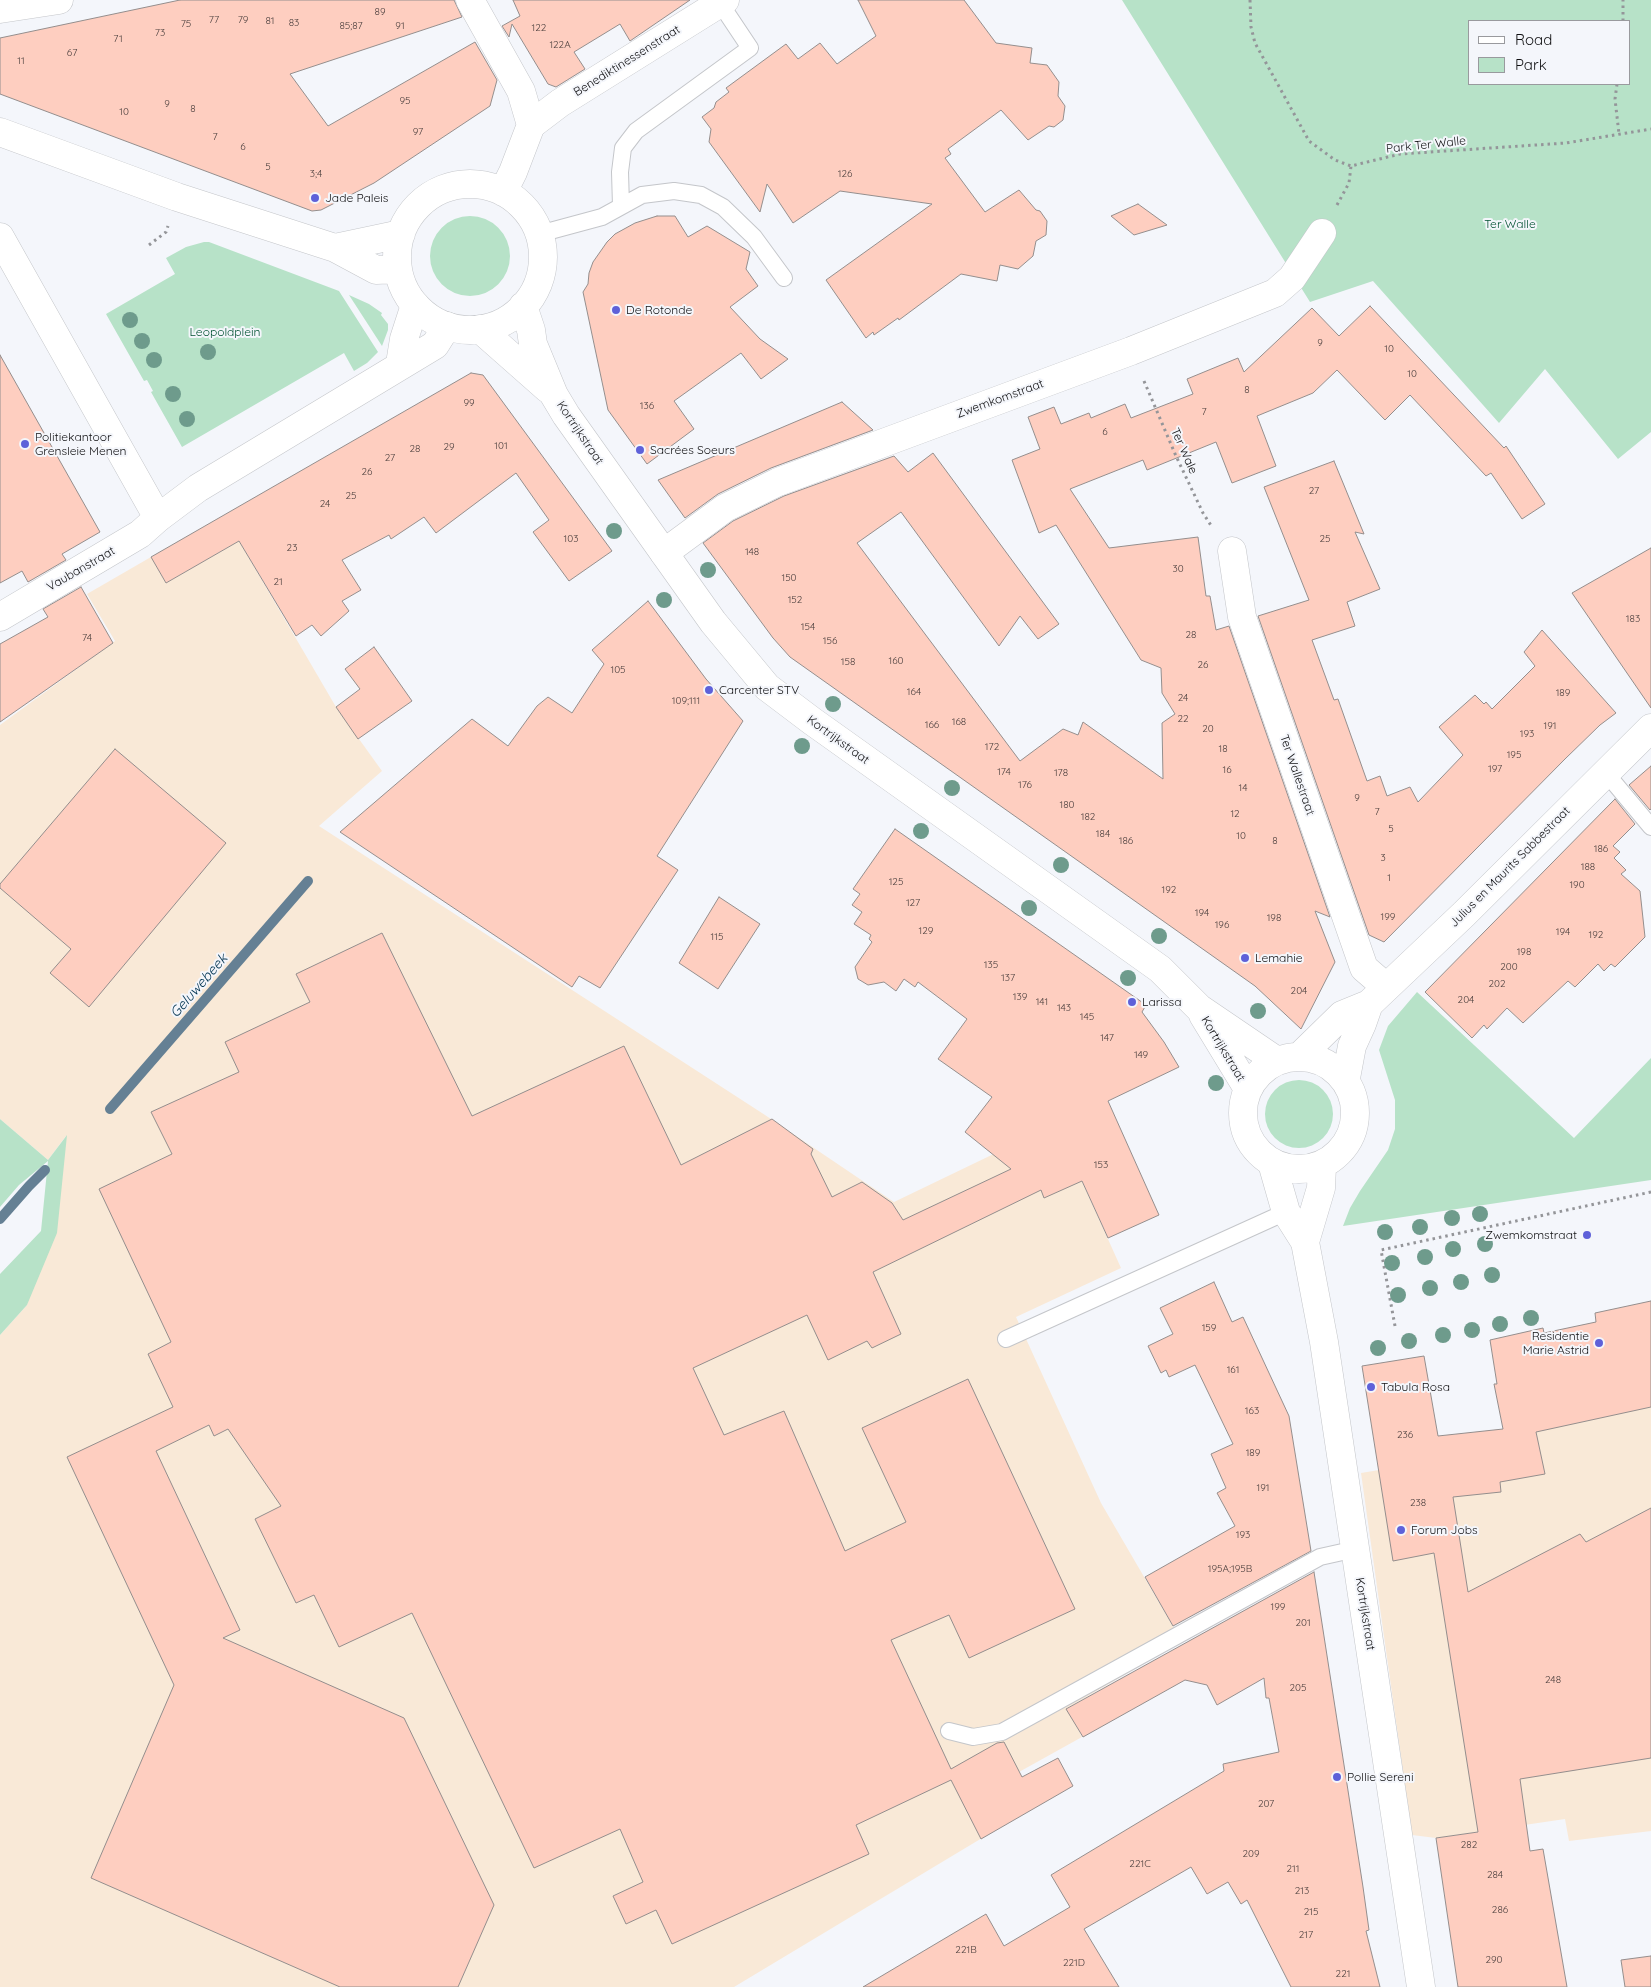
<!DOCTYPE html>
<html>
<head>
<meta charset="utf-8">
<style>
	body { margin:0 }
	#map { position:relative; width:1651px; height:1987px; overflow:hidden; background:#f4f6fb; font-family:Quicksand,sans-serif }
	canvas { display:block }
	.legend { position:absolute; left:1468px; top:20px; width:162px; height:65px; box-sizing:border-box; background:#f4f6fb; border:1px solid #999a9e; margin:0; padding:6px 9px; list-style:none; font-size:15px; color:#101012 }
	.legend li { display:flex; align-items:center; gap:10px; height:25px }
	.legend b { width:25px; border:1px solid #999a9e }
</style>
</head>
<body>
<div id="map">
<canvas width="1651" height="1987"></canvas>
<ul class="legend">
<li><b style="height:6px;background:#fff"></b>Road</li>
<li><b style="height:14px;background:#b7e2c8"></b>Park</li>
</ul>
</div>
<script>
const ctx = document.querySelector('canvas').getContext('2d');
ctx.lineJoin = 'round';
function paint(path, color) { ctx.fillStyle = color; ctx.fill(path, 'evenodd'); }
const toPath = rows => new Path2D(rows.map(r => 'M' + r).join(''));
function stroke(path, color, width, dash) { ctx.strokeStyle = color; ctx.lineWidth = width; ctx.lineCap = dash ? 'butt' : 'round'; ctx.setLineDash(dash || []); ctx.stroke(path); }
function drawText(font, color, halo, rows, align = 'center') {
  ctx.font = font + ' Quicksand,sans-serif'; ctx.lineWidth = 4; ctx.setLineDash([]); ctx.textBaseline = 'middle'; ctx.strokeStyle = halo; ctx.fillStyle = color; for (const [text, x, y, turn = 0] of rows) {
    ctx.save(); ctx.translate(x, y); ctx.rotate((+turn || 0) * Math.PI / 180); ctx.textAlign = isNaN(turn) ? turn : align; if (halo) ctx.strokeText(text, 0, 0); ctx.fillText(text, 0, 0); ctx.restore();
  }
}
const industrial = toPath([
	[239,541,336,707,382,771,319,826,765,1115,894,1202,1056,1124,1121,1268,1016,1317,1101,1503,1182,1642,1067,1708,1082,1737,1019,1772,1037,1805,734,1987,0,1987,0,1335,27,1305,66,1136,48,1160,0,1119,0,725,115,641,87,594,151,557,166,583],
	[1651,1350,1651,1831,1569,1841,1565,1819,1436,1838,1412,1835,1361,1473,1458,1457,1509,1457,1494,1384]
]);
const green = toPath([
	[1122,0,1651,0,1651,432,1618,459,1545,369,1499,423,1373,281,1310,302],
	[1470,21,1630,21,1630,84,1470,84],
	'430 256a40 40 0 1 1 80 0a40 40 0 1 1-80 0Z',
	[204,242,209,242,339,291,378,352,367,363,354,371,344,353,182,447,151,392,153,391,147,380,144,381,106,314,175,274,166,258,186,247],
	[349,295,369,304,382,313,381,315,388,324,388,330,382,346],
	[1417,992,1574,1138,1651,1058,1651,1180,1343,1226,1350,1208,1360,1191,1388,1150,1395,1129,1395,1100,1379,1050,1388,1026],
	'1265 1114a34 34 0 1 1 68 0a34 34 0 1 1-68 0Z',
	[0,1119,48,1160,67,1135,57,1233,27,1305,0,1335,0,1274,41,1231,48,1161,19,1185,0,1207]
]);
const stream = toPath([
	[110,1109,308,881],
	[0,1219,29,1186,45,1170]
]);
const building = toPath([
	[180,0,454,0,462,17,290,74,328,126,475,42,497,80,490,106,374,183,321,210,312,211,0,94,0,38,180,0],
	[513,0,690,0,630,41,620,24,574,52,585,69,556,87,548,84,512,24,509,37,502,26,520,16,513,0],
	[858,0,964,0,996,43,1032,48,1030,63,1047,65,1059,82,1058,96,1065,106,1063,120,1054,127,1049,126,1028,140,1001,110,948,149,951,154,945,158,985,212,1019,190,1036,210,1040,211,1047,221,1046,235,1036,241,1033,256,1018,269,1000,265,997,281,961,274,899,320,898,318,874,335,873,332,866,338,826,280,932,204,840,191,793,223,767,184,760,212,709,142,711,129,702,117,714,108,716,102,729,92,726,88,786,44,798,59,820,43,837,64,876,36,858,0],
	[1138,204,1167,225,1134,235,1111,216,1138,204],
	[657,216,675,216,688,237,707,226,750,252,746,269,758,286,730,307,760,339,788,359,761,379,741,353,674,401,694,429,647,464,608,410,583,292,588,284,589,273,593,262,607,242,615,234,635,223,657,216],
	[1370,306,1504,448,1506,446,1545,504,1522,519,1491,473,1486,476,1410,395,1385,420,1337,370,1313,393,1257,416,1276,466,1232,483,1216,442,1147,470,1143,460,1070,489,1109,548,1198,537,1206,596,1210,596,1216,630,1229,626,1330,917,1315,911,1335,962,1301,1029,1255,986,790,657,773,638,703,543,733,521,784,496,894,456,908,472,933,453,1059,624,1038,639,1020,616,999,646,901,512,857,543,1020,761,1063,729,1078,735,1083,722,1163,779,1162,723,1175,714,1162,693,1161,668,1141,660,1056,525,1039,533,1012,460,1040,449,1028,417,1054,407,1061,424,1089,413,1091,418,1125,404,1131,418,1193,394,1187,379,1238,358,1244,372,1312,308,1339,336,1370,306],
	[0,355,100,532,62,554,66,560,28,582,22,571,0,583,0,355],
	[471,373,483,375,612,551,569,581,533,532,549,520,516,473,436,533,424,517,391,539,389,535,342,560,361,590,342,601,349,611,321,636,312,625,296,636,239,541,166,583,151,557,471,373],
	[842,402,873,430,771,468,718,494,685,518,658,480,842,402],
	[1334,461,1364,534,1355,532,1380,589,1347,602,1355,626,1312,640,1334,700,1338,699,1367,781,1380,776,1387,796,1410,787,1418,802,1463,755,1439,727,1475,695,1484,704,1486,702,1492,709,1535,666,1524,652,1542,630,1616,713,1600,725,1565,759,1384,942,1369,935,1258,616,1309,600,1264,487,1334,461],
	[1651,548,1651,708,1572,593,1651,548],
	[81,587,113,643,0,722,0,644,48,617,43,609,81,587],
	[648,601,706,679,743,721,657,856,678,870,600,988,579,976,572,987,340,832,472,719,508,746,537,706,548,697,572,713,604,664,592,650,648,601],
	[374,647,412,701,358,739,336,707,360,689,345,669,374,647],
	[115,749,226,843,89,1007,50,973,71,949,0,888,0,884,115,749],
	[1651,766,1651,809,1650,810,1629,785,1651,766],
	[1615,799,1635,824,1613,846,1620,852,1614,858,1626,870,1621,874,1640,891,1645,937,1615,967,1611,964,1604,971,1598,964,1575,987,1568,981,1523,1023,1507,1008,1487,1029,1484,1025,1472,1038,1425,992,1615,799],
	[895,829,1146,1005,1142,1012,1164,1042,1179,1067,1108,1101,1159,1215,1108,1238,1082,1181,1044,1198,1041,1190,873,1272,901,1334,872,1348,867,1341,828,1360,807,1315,693,1368,724,1435,784,1411,845,1551,906,1522,862,1428,968,1379,1075,1609,969,1658,949,1615,891,1640,951,1769,997,1743,1004,1742,1022,1777,1058,1758,1073,1786,981,1839,951,1780,856,1825,869,1854,672,1944,656,1910,626,1924,613,1896,643,1882,620,1829,534,1868,412,1613,339,1647,314,1595,296,1603,255,1519,281,1506,228,1429,214,1436,209,1425,156,1451,240,1630,223,1638,404,1718,494,1905,458,1987,340,1987,91,1878,174,1685,67,1457,173,1407,148,1354,171,1342,99,1189,172,1154,151,1112,239,1072,225,1042,310,1002,296,974,382,933,472,1116,624,1046,681,1165,772,1119,813,1149,811,1154,832,1197,862,1182,892,1203,903,1220,1011,1169,965,1132,992,1097,938,1059,967,1019,918,982,915,987,904,979,896,991,884,982,868,985,858,979,855,967,872,942,869,939,871,935,854,924,862,912,852,905,860,894,853,889,895,829],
	[719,897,760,924,718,989,679,963,719,897],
	[1214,1282,1232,1322,1243,1317,1289,1416,1311,1551,1173,1626,1145,1577,1235,1526,1217,1493,1226,1488,1211,1454,1233,1444,1195,1365,1169,1377,1166,1370,1161,1373,1148,1346,1173,1334,1160,1308,1214,1282],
	[1651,1301,1651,1407,1536,1432,1545,1474,1500,1482,1501,1492,1453,1497,1468,1592,1580,1534,1586,1542,1651,1508,1651,1758,1520,1779,1530,1851,1543,1849,1567,1987,1458,1987,1436,1838,1478,1832,1434,1553,1393,1561,1362,1366,1424,1356,1438,1436,1503,1429,1494,1384,1497,1384,1490,1340,1543,1328,1544,1333,1596,1322,1595,1313,1651,1301],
	[1314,1572,1363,1887,1369,1930,1366,1931,1380,1987,1291,1987,1247,1900,1241,1904,1228,1882,1207,1894,1191,1867,1084,1929,1119,1987,863,1987,986,1914,1004,1946,1070,1907,1051,1875,1224,1771,1223,1764,1279,1752,1269,1698,1266,1698,1264,1678,1217,1705,1207,1685,1185,1680,1083,1737,1066,1709,1314,1572],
	[1651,1956,1651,1987,1625,1987,1621,1960,1651,1956]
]);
const path = toPath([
	[1250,0,1251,27,1255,43,1309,141,1335,160,1351,166,1400,154,1566,143,1651,129],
	[1623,21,1623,0],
	[1617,84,1615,99,1619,134],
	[1337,205,1349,183,1351,166],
	[149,245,166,232,168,226],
	[1144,381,1176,456,1203,513,1212,527],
	[1395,1326,1381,1250,1651,1192]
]);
const service = toPath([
	[621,206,620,172,623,148,636,131,750,48,718,0],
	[539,234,602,217,642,195,674,191,701,195,723,207,754,237,784,278],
	[1606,773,1651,827],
	[1006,1339,1286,1212],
	[949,1731,973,1737,1002,1732,1320,1557,1356,1549]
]);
const minor = toPath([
	[0,9,59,0],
	[531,125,560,103,725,0],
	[0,237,158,518],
	[400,364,404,339,415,305],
	[1232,551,1242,617,1364,968,1386,987],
	[664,553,725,508,778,482,1131,351,1275,293,1292,278,1322,233],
	[0,617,140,534,158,518,198,488,435,345,447,326]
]);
const tertiary = toPath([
	[470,0,521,91,531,125,513,172,503,192],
	[0,132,177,197,335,248,376,270,398,269],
	'397 257a73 73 0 1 1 146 0a73 73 0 1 1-146 0Z',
	[335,248,401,234],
	[523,306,531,330,533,344,554,395,566,415,713,622,767,687,812,721,1160,969,1199,1008,1277,1061],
	[480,329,548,389],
	[1203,1015,1248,1089],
	[1300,1056,1342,1015,1369,1004,1464,914,1651,728],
	'1243 1113a56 56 0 1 1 112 0a56 56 0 1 1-112 0Z',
	[1346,1078,1352,1046,1362,1024,1369,1004],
	[1272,1163,1286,1212,1305,1242,1324,1342,1421,1987],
	[1305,1242,1321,1188,1322,1166]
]);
const trees = [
	[130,320],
	[142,341],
	[208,352],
	[154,360],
	[173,394],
	[187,419],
	[614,531],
	[708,570],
	[664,600],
	[833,704],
	[802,746],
	[952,788],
	[921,831],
	[1061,865],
	[1029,908],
	[1159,936],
	[1128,978],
	[1258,1011],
	[1216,1083],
	[1480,1214],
	[1452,1218],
	[1420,1227],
	[1385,1232],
	[1485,1244],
	[1453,1249],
	[1425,1257],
	[1392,1263],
	[1492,1275],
	[1461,1282],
	[1430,1288],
	[1398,1295],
	[1531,1318],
	[1500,1324],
	[1472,1330],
	[1443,1335],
	[1409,1341],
	[1378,1348]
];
const markers = [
	[315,198,5,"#5e61d9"],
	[616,310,5,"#5e61d9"],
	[25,444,5,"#5e61d9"],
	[640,450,5,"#5e61d9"],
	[709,690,5,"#5e61d9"],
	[1245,958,5,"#5e61d9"],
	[1132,1002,5,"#5e61d9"],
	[1587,1235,5,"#5e61d9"],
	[1599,1343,5,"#5e61d9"],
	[1371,1387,5,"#5e61d9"],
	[1401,1530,5,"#5e61d9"],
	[1337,1777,5,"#5e61d9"]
];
const numberNames = [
	["89",380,12],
	["77",214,20],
	["79",243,20],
	["81",270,21],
	["83",294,23],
	["75",186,24],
	["85;87",351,26],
	["91",400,26],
	["122",539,28],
	["73",160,33],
	["71",118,39],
	["122A",560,45],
	["67",72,53],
	["11",21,61],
	["95",405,101],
	["9",167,104],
	["8",193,109],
	["10",124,112],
	["97",418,132],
	["7",215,137],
	["6",243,147],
	["5",268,167],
	["3;4",316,174],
	["126",845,174],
	["9",1320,343],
	["10",1389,349],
	["10",1412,374],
	["8",1247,390],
	["99",469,403],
	["136",647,406],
	["7",1204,412],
	["6",1105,432],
	["101",501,446],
	["29",449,447],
	["28",415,449],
	["27",390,458],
	["26",367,472],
	["27",1314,491],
	["25",351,496],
	["24",325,504],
	["103",571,539],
	["25",1325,539],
	["23",292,548],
	["148",752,552],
	["30",1178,569],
	["150",789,578],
	["21",278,582],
	["152",795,600],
	["183",1633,619],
	["154",808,627],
	["28",1191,635],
	["74",87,638],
	["156",830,641],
	["160",896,661],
	["158",848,662],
	["26",1203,665],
	["105",618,670],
	["164",914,692],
	["189",1563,693],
	["24",1183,698],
	["109;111",686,701],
	["22",1183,719],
	["168",959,722],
	["166",932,725],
	["191",1550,726],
	["20",1208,729],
	["193",1527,734],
	["172",992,747],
	["18",1223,749],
	["195",1514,755],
	["197",1495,769],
	["16",1227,770],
	["174",1004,772],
	["178",1061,773],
	["176",1025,785],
	["14",1243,788],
	["9",1357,798],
	["180",1067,805],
	["7",1377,812],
	["12",1235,814],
	["182",1088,817],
	["5",1391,829],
	["184",1103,834],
	["10",1241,836],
	["186",1126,841],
	["8",1275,841],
	["186",1601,849],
	["3",1383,858],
	["188",1588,867],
	["1",1389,878],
	["125",896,882],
	["190",1577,885],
	["192",1169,890],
	["127",913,903],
	["194",1202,913],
	["199",1388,917],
	["198",1274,918],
	["196",1222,925],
	["129",926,931],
	["194",1563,932],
	["192",1596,935],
	["115",717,937],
	["198",1524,952],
	["135",991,965],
	["200",1509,967],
	["137",1008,978],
	["202",1497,984],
	["204",1299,991],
	["139",1020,997],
	["204",1466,1000],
	["141",1042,1002],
	["143",1064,1008],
	["145",1087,1017],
	["147",1107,1038],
	["149",1141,1055],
	["153",1101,1165],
	["159",1209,1328],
	["161",1233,1370],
	["163",1252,1411],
	["236",1405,1435],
	["189",1253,1453],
	["191",1263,1488],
	["238",1418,1503],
	["193",1243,1535],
	["195A;195B",1230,1569],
	["199",1278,1607],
	["201",1303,1623],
	["248",1553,1680],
	["205",1298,1688],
	["207",1266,1804],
	["282",1469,1845],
	["209",1251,1854],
	["221C",1140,1864],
	["211",1293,1869],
	["284",1495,1875],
	["213",1302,1891],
	["286",1500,1910],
	["215",1311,1912],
	["217",1306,1935],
	["221B",966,1950],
	["290",1494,1960],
	["221D",1074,1963],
	["221",1343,1974]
];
const streetNames = [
	["Benediktinessenstraat",627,61,-32],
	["Park Ter Walle",1426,145,-6],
	["Zwemkomstraat",1000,399,-20],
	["Kortrijkstraat",580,433,56],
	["Ter Wale",1184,451,66],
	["Vaubanstraat",81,569,-30],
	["Kortrijkstraat",838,740,36],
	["Ter Wallestraat",1297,775,71],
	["Julius en Maurits Sabbestraat",1510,867,-45],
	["Kortrijkstraat",1223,1049,59],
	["Kortrijkstraat",1365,1614,81]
];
const poiNames = [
	["Jade Paleis",325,198],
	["De Rotonde",626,310],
	["Politiekantoor",35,437],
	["Grensleie Menen",35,451],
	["Sacrées Soeurs",650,450],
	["Carcenter STV",719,690],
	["Lemahie",1255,958],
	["Larissa",1142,1002],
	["Zwemkomstraat",1577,1235,"right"],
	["Residentie",1589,1336,"right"],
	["Marie Astrid",1589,1350,"right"],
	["Tabula Rosa",1381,1387],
	["Forum Jobs",1411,1530],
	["Pollie Sereni",1347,1777]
];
const parkNames = [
	["Ter Walle",1510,224],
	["Leopoldplein",225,332]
];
const waterNames = [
	["Geluwebeek",199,986,-49]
];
paint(industrial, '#f9e9d7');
paint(green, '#b7e2c8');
stroke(stream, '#658094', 10);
paint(building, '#fecec0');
stroke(building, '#948e8d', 1);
stroke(service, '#c4c6ca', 18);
stroke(minor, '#c4c6ca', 29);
stroke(tertiary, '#c4c6ca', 29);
stroke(path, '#949599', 3, [2.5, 4]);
stroke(service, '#fff', 16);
stroke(minor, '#fff', 28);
stroke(tertiary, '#fff', 28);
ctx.fillStyle = '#6e9b8c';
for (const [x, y] of trees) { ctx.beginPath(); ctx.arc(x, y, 8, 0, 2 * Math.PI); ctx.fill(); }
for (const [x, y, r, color] of markers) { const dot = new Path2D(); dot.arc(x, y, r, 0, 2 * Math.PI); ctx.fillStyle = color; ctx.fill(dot); stroke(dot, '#f4f6fb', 2); }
drawText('10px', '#4c403e', null, numberNames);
drawText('12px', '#101012', '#f4f6fb', streetNames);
drawText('12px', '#101012', '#f4f6fb', poiNames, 'left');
drawText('12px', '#005131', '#f4f6fb', parkNames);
drawText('italic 14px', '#033451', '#f4f6fb', waterNames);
</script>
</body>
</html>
